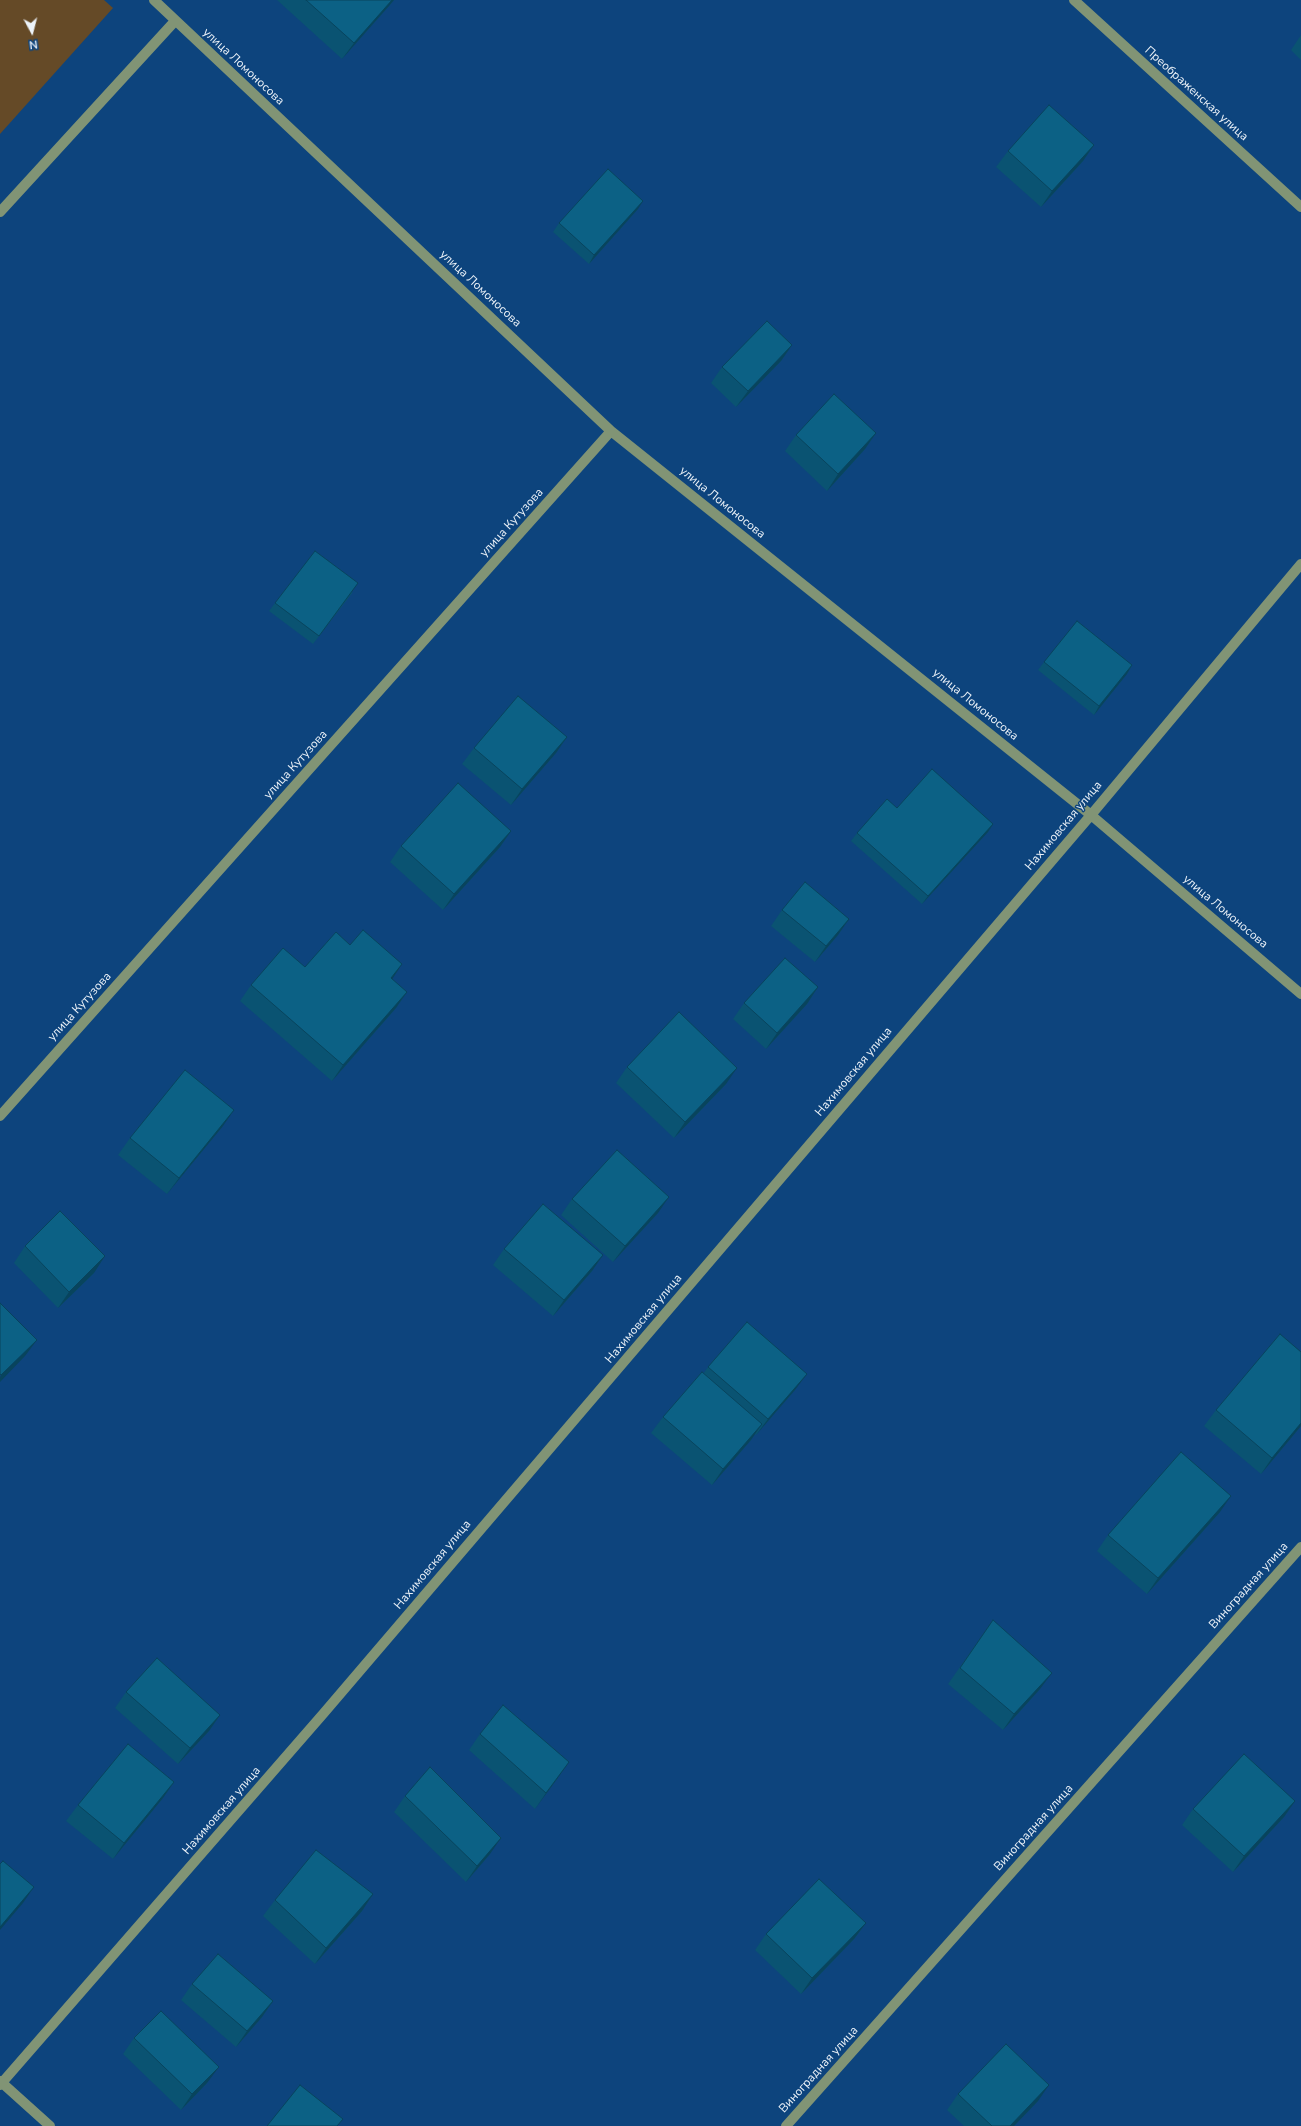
<!DOCTYPE html>
<html>
<head>
<meta charset="utf-8">
<style>
	body { margin:0 }
	#map { position:relative; width:1301px; height:2126px; overflow:hidden; background:#0d447d; font-family:"Nunito Sans",sans-serif }
	canvas { display:block }
	.north { position:absolute; left:12px; top:12px; width:40px; height:40px; -webkit-text-stroke:3px #0d447d; paint-order:stroke; rotate:173deg; font-size:11px; font-weight:700; line-height:16px; text-align:center; color:#edf3f9 }
	.north::after { content:''; display:block; margin:auto; width:14px; height:18px; background:#edf3f9; clip-path:polygon(50% 0,100% 100%,50% 72%,0 100%) }
</style>
</head>
<body>
<div id="map">
<canvas width="1301" height="2126"></canvas>
<div class="north">N</div>
</div>
<script>
const ctx = document.querySelector('canvas').getContext('2d');
ctx.lineJoin = 'round';
function paint(path, color) { ctx.fillStyle = color; ctx.fill(path, 'evenodd'); }
const toPath = rows => new Path2D(rows.map(r => 'M' + r).join(''));
function stroke(path, color, width, dash) { ctx.strokeStyle = color; ctx.lineWidth = width; ctx.lineCap = dash ? 'butt' : 'round'; ctx.setLineDash(dash || []); ctx.stroke(path); }
function drawText(font, color, halo, rows, align = 'center') {
  ctx.font = font + ' "Nunito Sans",sans-serif'; ctx.lineWidth = 3; ctx.setLineDash([]); ctx.textBaseline = 'middle'; ctx.strokeStyle = halo; ctx.fillStyle = color; for (const [text, x, y, turn = 0] of rows) {
    ctx.save(); ctx.translate(x, y); ctx.rotate((+turn || 0) * Math.PI / 180); ctx.textAlign = isNaN(turn) ? turn : align; if (halo) ctx.strokeText(text, 0, 0); ctx.fillText(text, 0, 0); ctx.restore();
  }
}
const green = toPath([
	[0,0,104,0,113,8,0,134]
]);
const minor = toPath([
	[154,0,611,431,1091,815,1301,994],
	[1074,0,1301,207],
	[0,212,175,21],
	[0,1116,611,431],
	[0,2081,50,2126],
	[0,2085,323,1714,1091,815,1301,564],
	[786,2126,1301,1547]
]);
const wall = toPath([
	[277,0,394,0,389,6,342,59],
	[1301,35,1301,60,1291,50],
	[1094,145,1083,161,1041,207,996,167,1008,151],
	[638,209,589,264,553,232,559,223],
	[792,345,781,361,736,407,711,383,722,367],
	[876,433,865,449,827,491,785,451,796,435],
	[353,592,313,644,269,611,275,603],
	[1044,662,1132,665,1127,674,1094,715,1038,670],
	[567,737,556,753,511,805,462,764,474,748],
	[897,808,993,824,988,832,922,904,851,841,857,833],
	[511,831,500,847,443,910,390,862,401,846],
	[782,910,849,919,838,935,815,962,771,926],
	[350,945,402,964,392,979,407,992,396,1008,332,1081,240,1001,251,985,305,967],
	[818,987,807,1004,766,1049,733,1019,744,1003],
	[627,1067,726,1084,674,1138,616,1083],
	[223,1126,167,1194,118,1155,130,1138],
	[572,1199,658,1213,613,1262,561,1215],
	[25,1246,94,1273,58,1308,14,1263],
	[504,1249,603,1255,592,1271,553,1316,493,1265],
	[708,1367,795,1390,756,1435,755,1434,751,1440,712,1485,651,1433,663,1417,703,1374],
	[1216,1410,1301,1426,1261,1474,1204,1426],
	[1220,1512,1147,1594,1097,1551,1108,1535],
	[993,1620,1040,1689,1003,1730,948,1684],
	[126,1692,220,1715,209,1731,178,1764,115,1708],
	[480,1734,557,1779,535,1809,469,1750],
	[174,1782,163,1798,113,1859,66,1821,78,1805],
	[405,1796,490,1854,466,1882,394,1812],
	[1295,1801,1284,1817,1233,1872,1182,1825,1193,1809],
	[373,1894,362,1911,315,1964,263,1916,275,1900],
	[866,1923,854,1939,801,1994,755,1950,766,1934],
	[192,1984,273,2001,262,2017,236,2047,181,2000],
	[134,2038,207,2083,181,2110,123,2054],
	[958,2094,1038,2101,1014,2126,964,2126,947,2110]
]);
const shadedWall = toPath([
	[392,0,394,0,389,6,342,59,354,43],
	[1094,145,1083,161,1041,207,1052,191],
	[643,201,638,209,589,264,594,255],
	[792,345,781,361,736,407,748,391],
	[876,433,865,449,827,491,838,474],
	[1132,665,1127,674,1094,715,1099,706],
	[567,737,556,753,511,805,522,789],
	[993,824,988,832,922,904,928,896],
	[511,831,500,847,443,910,454,894],
	[849,919,838,935,815,962,826,946],
	[402,964,391,981,391,978],
	[818,987,807,1004,766,1049,777,1033],
	[407,992,396,1008,332,1081,343,1065],
	[737,1068,726,1084,674,1138,685,1122],
	[234,1110,223,1126,167,1194,179,1178],
	[669,1197,658,1213,613,1262,625,1246],
	[603,1255,592,1271,553,1316,564,1300],
	[105,1256,94,1273,58,1308,69,1292],
	[37,1340,25,1356,0,1382,0,1377,1,1375],
	[807,1374,795,1390,756,1435,768,1419],
	[1301,1423,1301,1426,1261,1474,1272,1458],
	[762,1424,751,1440,712,1485,723,1469],
	[1231,1496,1220,1512,1147,1594,1158,1578],
	[1052,1673,1040,1689,1003,1730,1014,1714],
	[220,1715,209,1731,178,1764,190,1748],
	[569,1762,557,1779,535,1809,546,1793],
	[174,1782,163,1798,113,1859,124,1843],
	[1295,1801,1284,1817,1233,1872,1244,1856],
	[501,1838,490,1854,466,1882,477,1866],
	[34,1887,23,1903,0,1930,0,1927],
	[373,1894,362,1911,315,1964,326,1948],
	[866,1923,854,1939,801,1994,812,1978],
	[273,2001,262,2017,236,2047,247,2031],
	[219,2067,207,2083,181,2110,192,2094],
	[1049,2085,1038,2101,1014,2126,1010,2126]
]);
const building = toPath([
	[306,0,392,0,354,43,306,0],
	[1049,105,1094,145,1052,191,1008,151,1049,105],
	[608,169,643,201,594,255,559,223,608,169],
	[767,321,792,345,748,391,722,367,767,321],
	[834,394,876,433,838,474,796,435,834,394],
	[315,551,358,583,319,636,275,603,315,551],
	[1077,621,1132,665,1099,706,1044,662,1077,621],
	[518,696,567,737,522,789,474,748,518,696],
	[932,769,993,824,928,896,857,833,887,799,897,808,932,769],
	[458,783,511,831,454,894,401,846,458,783],
	[805,882,849,919,826,946,782,910,805,882],
	[363,930,402,964,391,978,407,992,343,1065,251,985,283,948,305,967,336,932,350,945,363,930],
	[785,958,818,987,777,1033,744,1003,785,958],
	[679,1012,737,1068,685,1122,627,1067,679,1012],
	[185,1070,234,1110,179,1178,130,1138,185,1070],
	[617,1150,669,1197,625,1246,572,1199,617,1150],
	[543,1204,603,1255,564,1300,504,1249,543,1204],
	[60,1211,105,1256,69,1292,25,1246,60,1211],
	[0,1303,37,1340,1,1375,0,1374,0,1303],
	[747,1322,807,1374,768,1419,708,1367,747,1322],
	[1280,1334,1301,1352,1301,1423,1272,1458,1216,1410,1280,1334],
	[702,1372,762,1424,723,1469,663,1417,702,1372],
	[1181,1452,1231,1496,1158,1578,1108,1535,1181,1452],
	[993,1620,1052,1673,1014,1714,960,1668,993,1620],
	[157,1658,220,1715,190,1748,126,1692,157,1658],
	[503,1705,569,1762,546,1793,480,1734,503,1705],
	[128,1744,174,1782,124,1843,78,1805,128,1744],
	[1244,1754,1295,1801,1244,1856,1193,1809,1244,1754],
	[430,1767,501,1838,477,1866,405,1796,430,1767],
	[316,1850,373,1894,326,1948,275,1900,316,1850],
	[3,1861,34,1887,0,1927,0,1864,3,1861],
	[819,1879,866,1923,812,1978,766,1934,819,1879],
	[218,1954,273,2001,247,2031,192,1984,218,1954],
	[161,2011,219,2067,192,2094,134,2038,161,2011],
	[1006,2044,1049,2085,1010,2126,992,2126,958,2094,1006,2044],
	[300,2085,343,2119,337,2126,267,2126,300,2085]
]);
const streetNames = [
	["улица Ломоносова",243,67,43],
	["Преображенская улица",1196,94,42],
	["улица Ломоносова",480,289,43],
	["улица Ломоносова",722,503,39],
	["улица Кутузова",512,523,-48],
	["улица Ломоносова",975,705,39],
	["улица Кутузова",296,765,-48],
	["Нахимовская улица",1064,826,-50],
	["улица Ломоносова",1225,912,40],
	["улица Кутузова",80,1007,-48],
	["Нахимовская улица",854,1072,-50],
	["Нахимовская улица",644,1319,-50],
	["Нахимовская улица",433,1565,-50],
	["Виноградная улица",1249,1586,-48],
	["Нахимовская улица",222,1811,-49],
	["Виноградная улица",1034,1828,-48],
	["Виноградная улица",819,2070,-48]
];
paint(green, '#654a27');
stroke(minor, '#819475', 10);
paint(wall, '#0a5372');
paint(shadedWall, '#08445d');
paint(building, '#0c6185');
stroke(building, '#08445d', 1);
drawText('12px', '#edf3f9', '#0d447d', streetNames);
</script>
</body>
</html>
